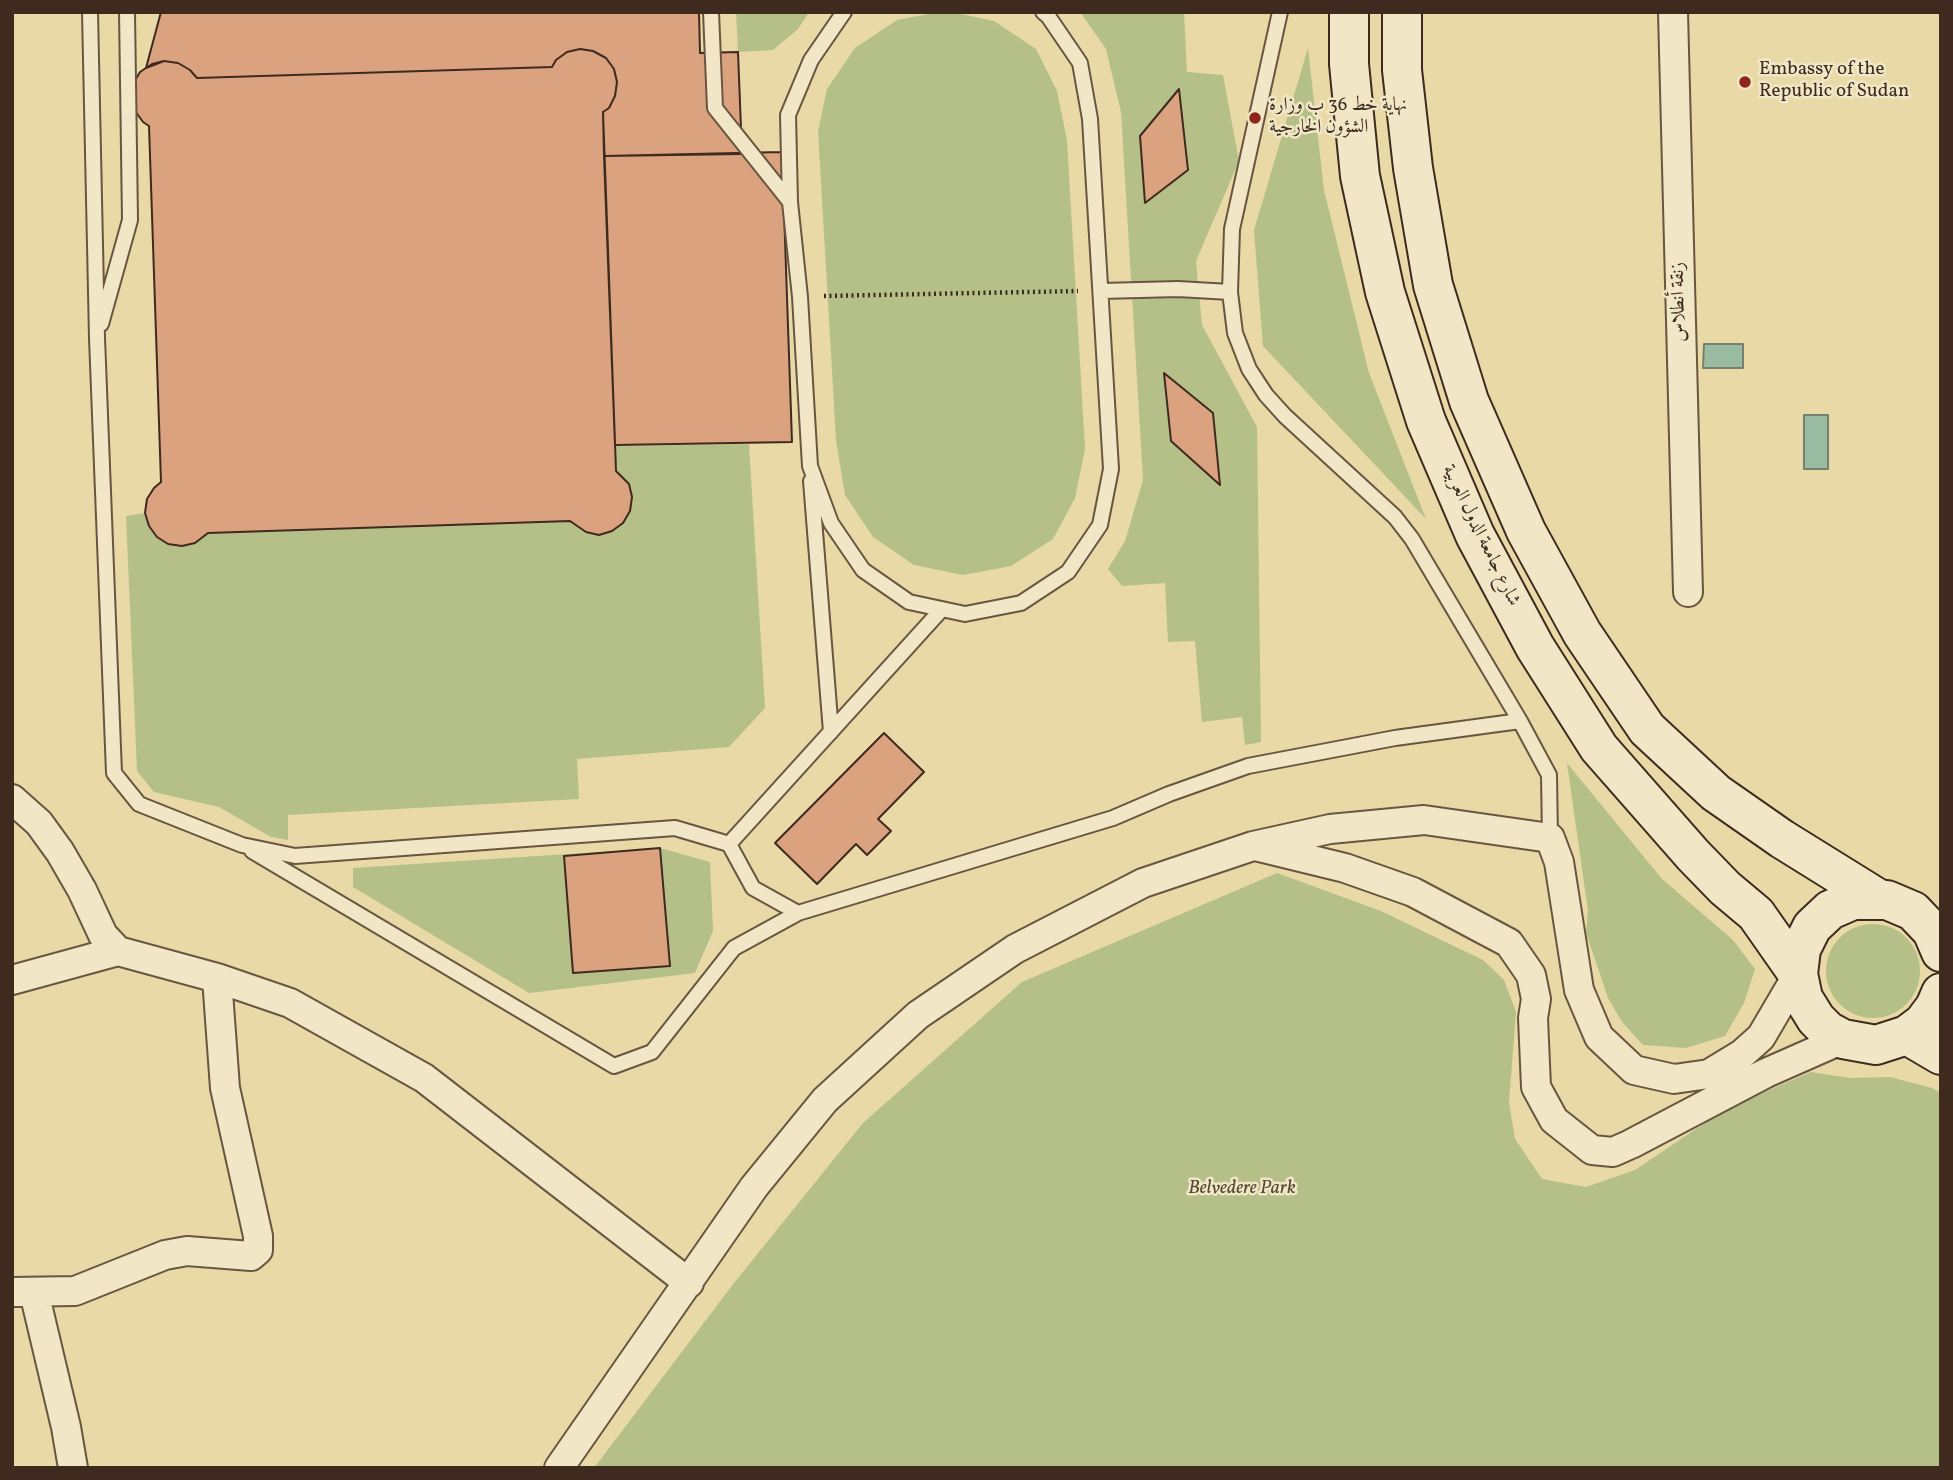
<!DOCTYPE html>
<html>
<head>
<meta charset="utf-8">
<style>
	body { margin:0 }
	#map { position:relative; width:1953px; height:1480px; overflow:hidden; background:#e9d9a6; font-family:Vollkorn,serif }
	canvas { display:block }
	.frame { position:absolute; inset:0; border:14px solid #3e2a1f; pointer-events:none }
</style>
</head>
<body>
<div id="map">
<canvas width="1953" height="1480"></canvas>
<div class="frame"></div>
</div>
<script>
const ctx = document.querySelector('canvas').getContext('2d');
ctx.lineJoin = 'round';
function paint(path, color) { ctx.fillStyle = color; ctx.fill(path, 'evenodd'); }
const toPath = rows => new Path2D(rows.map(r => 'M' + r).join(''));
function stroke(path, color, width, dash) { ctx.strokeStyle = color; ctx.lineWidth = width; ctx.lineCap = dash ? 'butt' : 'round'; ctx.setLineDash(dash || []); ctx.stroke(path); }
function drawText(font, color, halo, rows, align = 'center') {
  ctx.font = font + ' Vollkorn,Amiri,serif'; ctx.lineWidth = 5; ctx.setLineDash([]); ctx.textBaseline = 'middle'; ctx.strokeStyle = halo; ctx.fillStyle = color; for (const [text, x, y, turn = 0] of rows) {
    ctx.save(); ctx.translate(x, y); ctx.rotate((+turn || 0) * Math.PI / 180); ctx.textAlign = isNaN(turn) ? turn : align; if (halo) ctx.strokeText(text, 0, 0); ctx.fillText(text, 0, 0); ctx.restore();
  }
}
const green = toPath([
	[736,12,809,12,798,29,773,50,738,52],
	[939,12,951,12,994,21,1036,49,1057,91,1067,140,1085,449,1075,498,1053,539,1011,566,963,575,914,565,873,537,845,495,836,440,818,131,827,89,855,48,897,20],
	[1080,12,1184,12,1187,72,1223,75,1239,161,1196,261,1202,325,1257,427,1261,742,1245,745,1242,717,1202,722,1195,641,1168,642,1165,583,1122,586,1108,569,1125,541,1143,480,1121,112,1106,49],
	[1179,90,1145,202,1140,136],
	[1164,374,1213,413,1219,484,1171,441],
	[1308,48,1324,190,1369,373,1426,519,1263,346,1254,230],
	[749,444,765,708,729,747,577,759,579,799,288,815,288,840,271,837,219,807,154,792,137,771,126,516,145,513,149,526,157,537,168,544,182,546,195,543,208,533,570,521,585,532,599,535,612,531,623,523,630,511,632,497,629,484,616,471,615,446],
	[1567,763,1662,879,1733,940,1755,969,1744,1003,1725,1036,1686,1048,1643,1045,1622,1022,1608,998,1586,933,1588,911],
	[660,848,710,862,713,931,695,973,529,993,353,887,353,868],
	[1277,873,1381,911,1483,960,1504,980,1516,1012,1509,1102,1515,1139,1542,1179,1586,1187,1635,1170,1727,1108,1811,1072,1850,1078,1890,1077,1932,1088,1941,1093,1941,1468,594,1468,734,1283,863,1123,1022,982],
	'1826 971a47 47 0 1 1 94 0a47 47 0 1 1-94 0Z'
]);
const water = toPath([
	[1704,344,1743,344,1743,368,1703,368,1704,344],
	[1804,415,1828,415,1828,469,1804,469,1804,415]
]);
const building = toPath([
	[161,12,699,12,700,53,738,52,742,154,604,156,603,112,609,108,615,96,617,82,614,69,606,58,593,51,580,49,567,52,556,60,552,67,197,78,190,70,178,63,164,61,146,68,161,12],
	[580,49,593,51,606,58,614,69,617,82,615,96,609,108,603,112,616,471,629,484,632,497,630,511,623,523,612,531,599,535,586,532,570,521,208,533,195,543,182,546,168,544,157,537,149,526,145,513,147,499,154,488,161,482,149,126,143,122,135,111,133,84,140,72,152,64,164,61,178,63,190,70,197,78,552,67,556,60,567,52,580,49],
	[1179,89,1188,170,1145,203,1140,136,1179,89],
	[782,152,792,442,615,445,604,156,782,152],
	[1164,373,1213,413,1220,485,1171,441,1164,373],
	[884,733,924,772,878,819,891,831,867,855,856,844,817,884,775,843,884,733],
	[660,848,670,966,573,973,564,856,660,848]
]);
const path = toPath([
	[824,296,1078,291]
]);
const lane = toPath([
	[90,12,97,338,114,773,139,804,242,845,295,856,675,828,729,844,753,888,798,913],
	[711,12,715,108,790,202],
	[844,12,811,60,788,115,790,202,800,297,810,466,831,523,863,570,909,602,965,614,1021,603,1068,572,1100,525,1111,469,1090,119,1080,63,1048,16,1043,12],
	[1280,12,1232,229,1230,292,1235,333,1249,369,1266,395,1285,416,1395,517,1412,539,1520,721,1549,775,1550,838],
	[1101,291,1178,289,1230,292],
	[101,324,130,220,127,12],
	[811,481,831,732],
	[729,844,942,609],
	[252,851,614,1066,652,1052,734,948,798,913,1113,818,1169,794,1248,766,1395,738,1520,721]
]);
const street = toPath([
	[1673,12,1688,592],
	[12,799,39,823,60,852,82,890,103,935,118,951,217,978,290,1003,424,1078,689,1283],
	[1259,847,1345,868,1413,892,1509,943,1531,975,1536,999,1533,1018,1536,1087,1554,1120,1592,1150,1613,1152,1631,1144,1766,1073,1843,1039],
	[12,980,118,951],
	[12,1292,75,1291,165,1255,187,1251,251,1256,258,1250,258,1236,225,1088,217,978],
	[34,1292,66,1427,73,1468],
	[559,1468,754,1187,825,1100,918,1015,1015,949,1143,883,1253,846,1330,829,1424,820,1550,838,1559,862,1579,990,1599,1037,1634,1070,1674,1079,1709,1074,1742,1054,1761,1037,1798,974]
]);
const secondary = toPath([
	[1349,12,1349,64,1360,176,1385,292,1426,421,1475,535,1535,647,1599,748,1693,855,1725,888,1756,914,1798,974],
	[1402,12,1402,70,1413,168,1433,285,1469,401,1526,531,1582,633,1647,729,1716,793,1782,839,1877,898],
	[1941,952,1932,931,1913,911,1887,900,1853,900,1830,910,1812,927,1801,949,1798,974,1803,998,1816,1019,1828,1031,1843,1039,1876,1045,1907,1035,1923,1023,1935,1007,1941,993],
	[1907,1035,1941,1055]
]);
const markers = [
	[1745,82,7,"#8f2418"],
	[1255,118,7,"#8f2418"]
];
const poiNames = [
	["Embassy of the",1759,71],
	["Republic of Sudan",1759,93],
	["نهاية خط 36 ب وزارة",1269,107],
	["الشؤون الخارجية",1269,129]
];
const streetNames = [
	["زنقة أنطلاس",1680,302,-91],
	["شارع جامعة الدول العربية",1480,536,64]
];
const parkNames = [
	["Belvedere Park",1242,1190]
];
paint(green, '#b4c088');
paint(water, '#99bba2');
stroke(water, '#75816e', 2);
paint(building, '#dba280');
stroke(building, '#3e2a1f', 2);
stroke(lane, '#695641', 18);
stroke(street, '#695641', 32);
stroke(secondary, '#3e2a1f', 42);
stroke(path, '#3e2a1f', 4.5, [2, 3.5]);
stroke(lane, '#f1e6c5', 14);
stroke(street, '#f1e6c5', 28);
stroke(secondary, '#f1e6c5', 38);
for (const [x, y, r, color] of markers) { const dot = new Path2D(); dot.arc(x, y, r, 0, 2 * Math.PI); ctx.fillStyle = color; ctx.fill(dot); stroke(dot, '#f1e6c5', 2.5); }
drawText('19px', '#3e2a1f', '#f1e6c5', poiNames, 'left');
drawText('19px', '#3e2a1f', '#f1e6c5', streetNames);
drawText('italic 19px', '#564834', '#f1e6c5', parkNames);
</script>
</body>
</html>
